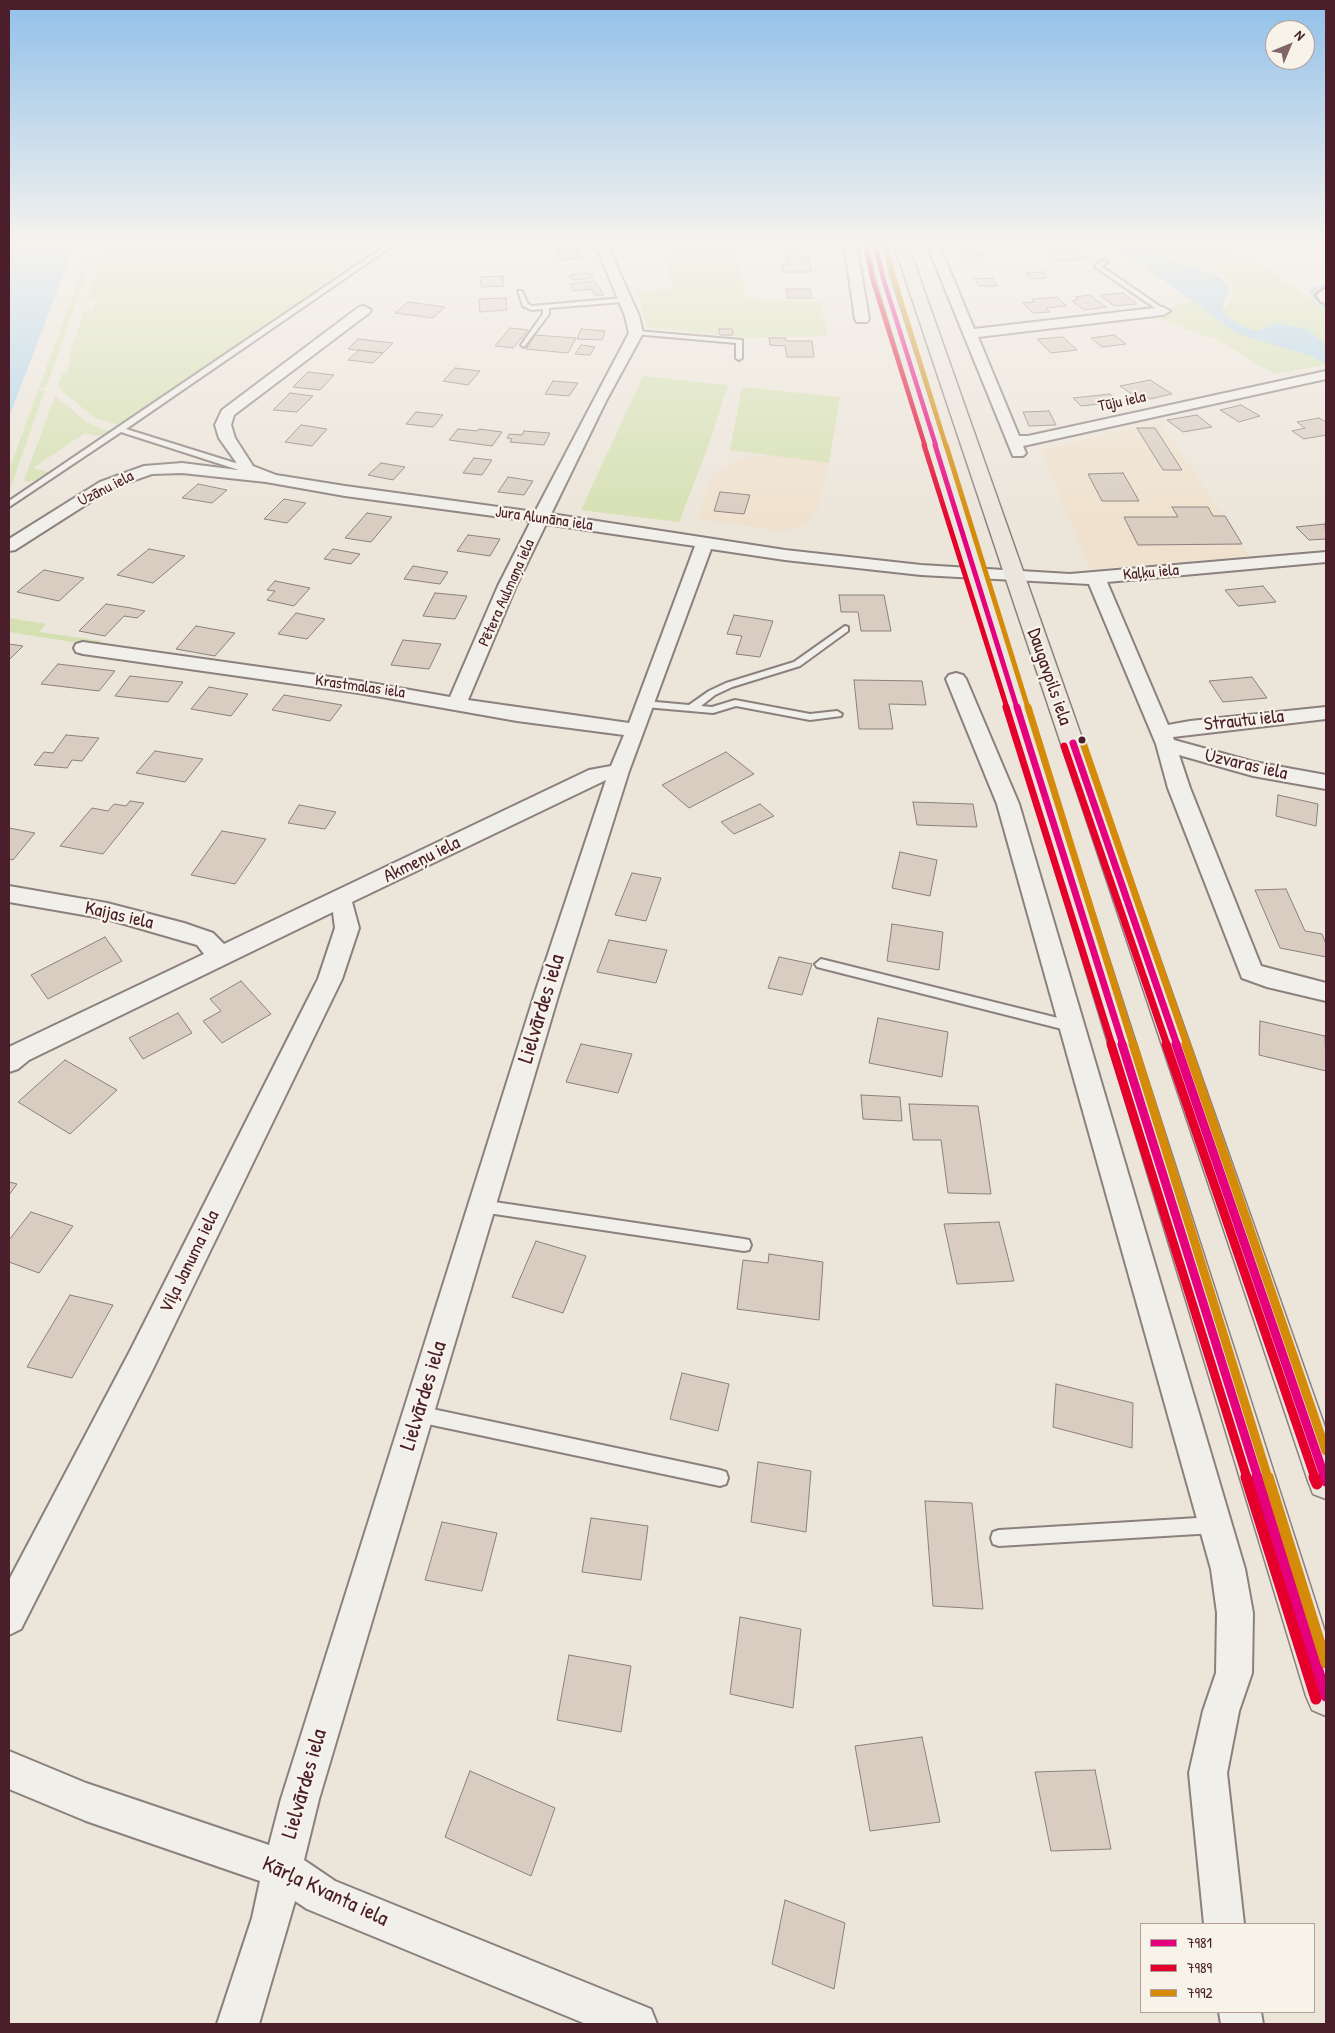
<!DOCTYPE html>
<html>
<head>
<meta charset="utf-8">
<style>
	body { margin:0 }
	#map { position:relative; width:1335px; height:2033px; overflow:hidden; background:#ece5da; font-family:"Patrick Hand",sans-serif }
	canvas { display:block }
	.frame { position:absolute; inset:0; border:10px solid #4a1f2b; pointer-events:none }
	.legend { position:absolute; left:1140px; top:1923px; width:175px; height:90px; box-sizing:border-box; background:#f7f3e8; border:1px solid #b29e9c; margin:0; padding:6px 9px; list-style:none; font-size:15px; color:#4a1f2b }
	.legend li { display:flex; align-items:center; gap:10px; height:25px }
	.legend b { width:25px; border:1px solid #b29e9c }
	.north { position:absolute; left:1265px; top:20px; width:50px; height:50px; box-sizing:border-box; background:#f7f3e8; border:1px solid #b29e9c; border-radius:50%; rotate:45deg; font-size:14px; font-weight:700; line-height:20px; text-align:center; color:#4a1f2b }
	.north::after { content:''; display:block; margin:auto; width:18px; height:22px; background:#836468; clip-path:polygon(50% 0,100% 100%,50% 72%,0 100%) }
</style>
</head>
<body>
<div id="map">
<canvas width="1335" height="2033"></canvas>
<div class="frame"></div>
<ul class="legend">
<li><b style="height:6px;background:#e5007d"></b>7981</li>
<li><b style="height:6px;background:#e4002b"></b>7989</li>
<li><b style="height:6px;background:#d48b09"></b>7992</li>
</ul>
<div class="north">N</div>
</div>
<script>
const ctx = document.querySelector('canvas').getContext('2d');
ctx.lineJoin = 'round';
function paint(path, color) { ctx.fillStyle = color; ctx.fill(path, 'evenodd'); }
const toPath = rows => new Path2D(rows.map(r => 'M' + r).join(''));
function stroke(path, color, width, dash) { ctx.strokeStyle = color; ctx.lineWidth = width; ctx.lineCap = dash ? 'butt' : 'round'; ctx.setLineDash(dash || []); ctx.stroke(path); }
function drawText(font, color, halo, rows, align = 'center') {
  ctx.font = font + ' "Patrick Hand",sans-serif'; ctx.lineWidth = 4.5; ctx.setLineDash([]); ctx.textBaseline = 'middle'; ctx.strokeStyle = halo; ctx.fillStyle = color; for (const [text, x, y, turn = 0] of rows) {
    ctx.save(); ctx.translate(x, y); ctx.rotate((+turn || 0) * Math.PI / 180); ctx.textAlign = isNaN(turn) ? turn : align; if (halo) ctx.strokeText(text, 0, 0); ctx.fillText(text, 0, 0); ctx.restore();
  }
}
const built = toPath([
	[643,242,796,242,798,250,703,249,667,246],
	[1160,422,1250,556,1090,569,1041,450],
	[769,455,829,463,819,506,812,518,799,526,784,531,698,519,710,482,724,467,740,458]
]);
const green = toPath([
	[92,242,98,242,46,387,39,388],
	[108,242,390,242,123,423,115,424,95,418,63,392,58,384,62,374,67,373,70,359,68,358,84,312,93,311,96,299,87,299,104,251,107,251,110,242],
	[1139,242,1202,242,1257,262,1326,310,1326,365,1274,374,1218,340,1159,319,1168,315,1176,305,1194,302,1204,309,1228,307,1234,288,1224,276,1156,252],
	[667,246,731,249,743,278,744,300,820,302,828,336,747,338,647,327,636,291,673,289,668,268],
	[643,376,728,385,708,447,679,522,581,510],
	[742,387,840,397,829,463,730,450],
	[38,390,45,390,9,492,9,470],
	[55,396,88,423,110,432,99,436,85,433,33,468,48,472,46,475,38,478,40,479,28,482,24,480],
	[9,618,46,624,39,632,102,641,97,646,9,632]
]);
const water = toPath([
	[9,242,76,242,9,417],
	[1094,242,1134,242,1154,253,1220,277,1229,287,1222,310,1224,314,1242,326,1257,331,1277,323,1308,329,1326,345,1326,364,1311,356,1236,333,1130,256]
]);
const stream = toPath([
	[1316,289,1326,287],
	[1311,292,1326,307]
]);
const building = toPath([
	[470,242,491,242,487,250,466,250,470,242],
	[705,242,768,244,768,242,796,242,798,250,703,249,705,242],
	[960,247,980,247,984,256,964,256,960,247],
	[1070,248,1086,258,1061,262,1045,252,1070,248],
	[576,250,581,258,561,260,557,251,576,250],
	[786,256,807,256,812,272,783,272,781,265,788,265,786,256],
	[1043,272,1047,278,1030,279,1026,273,1043,272],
	[590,273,593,278,572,280,569,275,590,273],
	[503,276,504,286,481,287,480,277,503,276],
	[993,278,997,286,979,286,974,279,993,278],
	[595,281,604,295,596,296,591,289,573,291,570,284,595,281],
	[786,289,810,289,812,298,788,298,786,289],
	[1123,293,1137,304,1114,306,1100,295,1123,293],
	[1090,295,1097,301,1106,307,1084,310,1072,301,1078,300,1075,297,1090,295],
	[1057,297,1066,306,1046,308,1050,312,1033,313,1023,303,1034,302,1032,299,1057,297],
	[506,298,507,310,480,312,479,299,506,298],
	[408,302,445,307,433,318,395,313,408,302],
	[510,328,528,330,513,348,495,346,510,328],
	[581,329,605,331,602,340,577,339,581,329],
	[719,329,732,329,733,335,720,335,719,329],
	[535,335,576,338,568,353,526,349,535,335],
	[1114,335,1126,344,1102,347,1091,338,1114,335],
	[1063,337,1077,350,1051,353,1037,339,1063,337],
	[769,338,786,338,786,341,812,341,814,357,787,357,785,346,770,345,769,338],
	[358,339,393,343,383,353,348,349,358,339],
	[581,345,595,347,590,355,575,354,581,345],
	[359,350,383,353,373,363,348,360,359,350],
	[455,368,480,371,468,385,443,381,455,368],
	[308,372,334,375,320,390,293,387,308,372],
	[1150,380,1172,394,1150,399,1144,395,1136,397,1120,386,1150,380],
	[553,381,578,383,569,396,545,394,553,381],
	[290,393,313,396,297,412,273,410,290,393],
	[1110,394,1119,402,1081,406,1073,398,1110,394],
	[1241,405,1260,416,1239,422,1220,410,1241,405],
	[1049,411,1056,425,1029,426,1023,412,1049,411],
	[416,412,443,415,433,427,406,424,416,412],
	[1197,415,1212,427,1183,432,1167,420,1197,415],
	[1319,418,1326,422,1326,435,1304,439,1292,431,1305,428,1297,422,1319,418],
	[301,425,327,429,312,446,285,442,301,425],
	[1137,428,1155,428,1182,470,1163,470,1137,428],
	[458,429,477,431,479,429,502,432,492,446,449,440,458,429],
	[524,431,550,433,544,445,510,442,512,439,507,438,509,434,522,435,524,431],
	[474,458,492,460,482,475,463,473,474,458],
	[381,463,405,467,393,480,368,475,381,463],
	[1123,473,1139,501,1102,501,1088,474,1123,473],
	[508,477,533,481,524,495,498,492,508,477],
	[198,484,227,490,212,503,182,498,198,484],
	[720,492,750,495,744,514,714,511,720,492],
	[284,499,306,503,287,523,264,519,284,499],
	[1172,507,1208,507,1213,516,1225,516,1242,544,1138,545,1124,517,1178,517,1172,507],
	[367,513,392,517,371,542,345,538,367,513],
	[1325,524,1326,539,1309,540,1296,527,1325,524],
	[468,535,500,539,490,556,457,551,468,535],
	[149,549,185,556,153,583,117,575,149,549],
	[333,549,360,554,351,564,324,559,333,549],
	[413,566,448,572,440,584,404,579,413,566],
	[44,570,84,578,59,601,17,592,44,570],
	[275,581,310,588,294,606,267,600,275,591,267,590,275,581],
	[1263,586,1276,602,1238,606,1225,590,1263,586],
	[435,593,467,596,455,619,423,616,435,593],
	[839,595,884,595,891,631,861,631,858,612,841,612,839,595],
	[106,604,131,608,145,611,137,618,124,616,105,636,79,631,106,604],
	[296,613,325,619,307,639,278,634,296,613],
	[734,615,773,621,760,657,736,654,742,636,727,634,734,615],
	[196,626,235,633,215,656,176,649,196,626],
	[403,640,441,644,429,669,391,665,403,640],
	[9,644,23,646,9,660,9,644],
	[58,664,115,671,99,691,41,684,58,664],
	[130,676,183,682,168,702,115,696,130,676],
	[1252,677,1267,698,1223,702,1209,681,1252,677],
	[854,680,922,681,926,705,889,704,893,729,859,729,854,680],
	[209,687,248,694,231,716,191,709,209,687],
	[284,695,342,705,330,721,272,710,284,695],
	[66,735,99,738,82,761,72,760,67,768,34,765,44,752,53,753,66,735],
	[155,751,203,759,185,782,136,773,155,751],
	[726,752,754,774,689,808,662,785,726,752],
	[1278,795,1318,804,1316,826,1276,816,1278,795],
	[130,801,144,803,103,854,60,846,92,808,108,811,114,804,126,806,130,801],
	[913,802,973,804,977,827,917,825,913,802],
	[760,804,774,816,734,834,721,822,760,804],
	[299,805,336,812,325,829,288,823,299,805],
	[9,828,35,833,13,860,9,859,9,828],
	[222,831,266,839,235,884,191,875,222,831],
	[900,852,937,860,930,896,892,888,900,852],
	[632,873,661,878,646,921,615,915,632,873],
	[1286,889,1305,931,1322,934,1326,944,1326,957,1280,948,1255,890,1286,889],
	[892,924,943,932,939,970,887,961,892,924],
	[105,937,122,961,48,999,31,975,105,937],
	[609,940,667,950,656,983,597,972,609,940],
	[779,957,812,964,802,995,768,988,779,957],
	[241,981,271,1014,222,1043,203,1021,221,1011,210,999,241,981],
	[178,1013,192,1033,143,1059,129,1038,178,1013],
	[878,1018,948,1032,942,1077,869,1063,878,1018],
	[1260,1021,1325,1036,1326,1071,1259,1055,1260,1021],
	[581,1044,632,1054,618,1093,566,1082,581,1044],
	[65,1060,117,1090,70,1134,18,1102,65,1060],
	[861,1095,900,1097,902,1121,863,1119,861,1095],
	[909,1104,978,1106,991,1194,948,1193,941,1140,913,1140,909,1104],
	[9,1182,17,1184,9,1195,9,1182],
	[31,1212,73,1226,39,1273,9,1262,9,1240,31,1212],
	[999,1222,1014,1281,957,1284,944,1224,999,1222],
	[536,1241,586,1256,563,1313,512,1297,536,1241],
	[769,1254,823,1262,819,1320,737,1309,743,1260,768,1263,769,1254],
	[70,1295,113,1305,72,1378,27,1367,70,1295],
	[682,1373,729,1384,718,1431,670,1419,682,1373],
	[1056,1384,1133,1403,1132,1448,1053,1427,1056,1384],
	[758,1462,811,1471,806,1532,751,1522,758,1462],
	[925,1501,972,1503,983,1609,933,1606,925,1501],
	[591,1518,648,1526,641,1580,582,1572,591,1518],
	[442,1522,497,1533,482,1591,425,1580,442,1522],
	[740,1617,801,1629,793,1708,730,1694,740,1617],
	[569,1655,631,1666,621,1732,557,1720,569,1655],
	[922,1737,940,1822,870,1831,855,1746,922,1737],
	[1095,1770,1111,1849,1051,1851,1035,1772,1095,1770],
	[470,1771,555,1808,531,1876,445,1837,470,1771],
	[785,1900,845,1923,834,1989,772,1964,785,1900]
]);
const service = toPath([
	[391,242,398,242,126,429,248,467,248,471,242,471,121,432,9,507,9,501,391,242],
	[603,242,611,242,599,246,599,244,603,242],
	[1103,261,1108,262,1101,266,1165,310,1165,312,1161,312,1095,267,1095,265,1103,261],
	[518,291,522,291,528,304,532,306,623,298,626,300,623,302,549,308,549,314,524,347,521,345,543,314,543,309,531,310,523,306,518,291],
	[636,331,742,340,742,358,739,360,736,358,736,343,634,334,634,332,636,331],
	[845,626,848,627,848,631,800,666,732,687,715,695,701,706,712,707,735,700,810,714,837,711,842,714,841,716,810,720,736,706,713,713,645,707,640,704,645,701,689,705,709,691,726,683,794,662,845,626],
	[821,959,1070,1021,1074,1023,1076,1026,1074,1029,1070,1031,817,967,815,964,821,959],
	[481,1200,744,1239,749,1240,751,1245,749,1250,744,1251,481,1212,476,1210,474,1206,476,1202,481,1200],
	[418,1406,720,1470,726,1472,728,1478,726,1484,720,1486,418,1422,412,1420,410,1414,412,1408,418,1406],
	[1214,1517,1220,1519,1222,1525,1220,1531,1214,1533,999,1546,993,1544,991,1538,993,1532,999,1530,1214,1517]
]);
const minor = toPath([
	[592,242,604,242,611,253,639,316,643,333,606,401,551,514,785,550,921,565,1070,574,1326,552,1326,562,1107,582,1168,725,1190,721,1326,707,1326,719,1173,737,1174,740,1254,762,1326,775,1326,789,1253,776,1179,755,1190,788,1261,966,1326,983,1326,1001,1267,987,1242,978,1168,788,1156,744,1089,584,921,575,785,560,711,549,629,771,559,993,319,1799,304,1860,335,1881,651,2009,657,2024,586,2024,307,1909,295,1901,259,2024,217,2024,252,1918,260,1881,86,1821,9,1789,9,1751,86,1783,269,1845,281,1799,535,993,606,780,352,902,359,928,342,979,152,1371,21,1629,9,1635,9,1580,130,1351,318,979,335,928,333,912,29,1060,18,1069,9,1072,9,1048,11,1046,204,954,197,945,107,919,9,902,9,886,107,903,184,923,213,933,224,944,589,770,611,766,624,735,517,721,359,693,83,654,76,652,74,648,76,644,83,642,359,681,450,697,498,586,531,521,345,496,266,482,182,473,152,474,112,488,15,550,9,551,9,539,100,482,144,466,182,463,238,470,236,462,219,438,215,425,222,410,359,307,364,306,371,310,369,313,234,415,231,425,235,438,253,466,276,475,345,486,535,512,629,333,625,316,599,253,592,242],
	[546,524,695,546,629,723,468,700,516,586,546,524],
	[844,242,856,242,869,319,867,322,857,322,855,319,844,242],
	[926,242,938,242,974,329,1163,307,1170,311,1163,315,978,337,1019,436,1028,436,1326,371,1326,379,1023,446,1026,453,1023,456,1013,456,926,242],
	[1326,288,1326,303,1321,302,1316,295,1326,288],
	[956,673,963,675,966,679,1019,804,1245,1569,1253,1613,1252,1673,1239,1711,1227,1773,1244,1924,1204,1924,1189,1773,1203,1711,1216,1673,1217,1613,1211,1569,997,804,946,679,949,675,956,673],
	[1219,2012,1261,2012,1263,2024,1221,2024,1219,2012]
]);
const trunk = toPath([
	[868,242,882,242,890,278,1326,1635,1326,1716,1312,1710,1306,1696,876,278,868,242],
	[893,242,907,242,1326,1430,1326,1499,1313,1494,1308,1481,893,242]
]);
const bus1Far4 = toPath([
	[875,242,883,278,936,446]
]);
const bus1Far3 = toPath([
	[935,445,1017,708]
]);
const bus1Far2 = toPath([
	[1017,707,1123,1045],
	[1073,743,1177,1045]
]);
const bus1Far1 = toPath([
	[1122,1044,1258,1478],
	[1176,1044,1325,1478]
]);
const bus1 = toPath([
	[1257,1477,1326,1696],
	[1324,1477,1326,1481]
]);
const bus2Far4 = toPath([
	[865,244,873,281,925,446]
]);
const bus2Far3 = toPath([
	[924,445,1007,708]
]);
const bus2Far2 = toPath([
	[1006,707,1112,1045],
	[1064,746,1167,1045]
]);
const bus2Far1 = toPath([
	[1111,1044,1247,1478],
	[1166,1044,1315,1478]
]);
const bus2 = toPath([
	[1246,1477,1316,1699],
	[1314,1477,1317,1484]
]);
const bus3Far4 = toPath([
	[885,242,893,275,946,446]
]);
const bus3Far3 = toPath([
	[946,445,1028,708]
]);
const bus3Far2 = toPath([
	[1028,707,1133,1045],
	[1082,740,1187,1045]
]);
const bus3Far1 = toPath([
	[1133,1044,1268,1478],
	[1186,1044,1326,1451]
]);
const bus3 = toPath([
	[1268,1477,1326,1663]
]);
const markers = [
	[1082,740,4.5,"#4a1f2b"]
];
const farStreetnames = [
	["Tūju iela",1122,402,-12],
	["Uzānu iela",106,489,-27],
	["Jura Alunāna iela",544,519,8],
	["Kaļķu iela",1151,573,-5],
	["Pētera Aulmaņa iela",507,593,-66],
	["Krastmalas iela",360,687,8]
];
const streetNames = [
	["Daugavpils iela",1049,677,71],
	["Strautu iela",1244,721,-6],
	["Uzvaras iela",1246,765,13],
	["Akmeņu iela",422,860,-26],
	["Kaijas iela",119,916,13],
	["Viļa Januma iela",190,1262,-64]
];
const nearStreetnames = [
	["Lielvārdes iela",542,1009,-73],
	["Lielvārdes iela",424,1396,-73],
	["Lielvārdes iela",305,1784,-74],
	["Kārļa Kvanta iela",325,1892,25]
];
paint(built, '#efe1cd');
paint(green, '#d5e0b2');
paint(water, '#aed3eb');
stroke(stream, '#aed3eb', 5.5);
paint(building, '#d9cdc1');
stroke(building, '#8b807d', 1);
stroke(service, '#8b807d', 4);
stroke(minor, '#8b807d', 4);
stroke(trunk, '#8b807d', 3);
paint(service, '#f1efea');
paint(minor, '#f1efea');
paint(trunk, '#ebe6dd');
stroke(bus1Far4, '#e5007d', 4.5);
stroke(bus1Far3, '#e5007d', 5);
stroke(bus1Far2, '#e5007d', 7);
stroke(bus1Far1, '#e5007d', 9);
stroke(bus1, '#e5007d', 11);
stroke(bus2Far4, '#e4002b', 4.5);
stroke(bus2Far3, '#e4002b', 5);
stroke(bus2Far2, '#e4002b', 7);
stroke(bus2Far1, '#e4002b', 9);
stroke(bus2, '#e4002b', 11);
stroke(bus3Far4, '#d48b09', 4.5);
stroke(bus3Far3, '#d48b09', 5);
stroke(bus3Far2, '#d48b09', 7);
stroke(bus3Far1, '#d48b09', 9);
stroke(bus3, '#d48b09', 11);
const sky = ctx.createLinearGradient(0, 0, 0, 527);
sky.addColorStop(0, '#91c0e9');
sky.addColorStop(0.46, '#f6f3ee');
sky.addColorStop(1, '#f6f3ee00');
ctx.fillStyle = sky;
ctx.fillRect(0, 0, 1335, 527);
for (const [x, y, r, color] of markers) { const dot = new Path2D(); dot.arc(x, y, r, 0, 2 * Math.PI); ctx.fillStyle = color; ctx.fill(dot); stroke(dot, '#f7f3e8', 2); }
drawText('16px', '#4a1f2b', '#f7f3e8', farStreetnames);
drawText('19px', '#4a1f2b', '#f7f3e8', streetNames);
drawText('22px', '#4a1f2b', '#f7f3e8', nearStreetnames);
</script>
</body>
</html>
